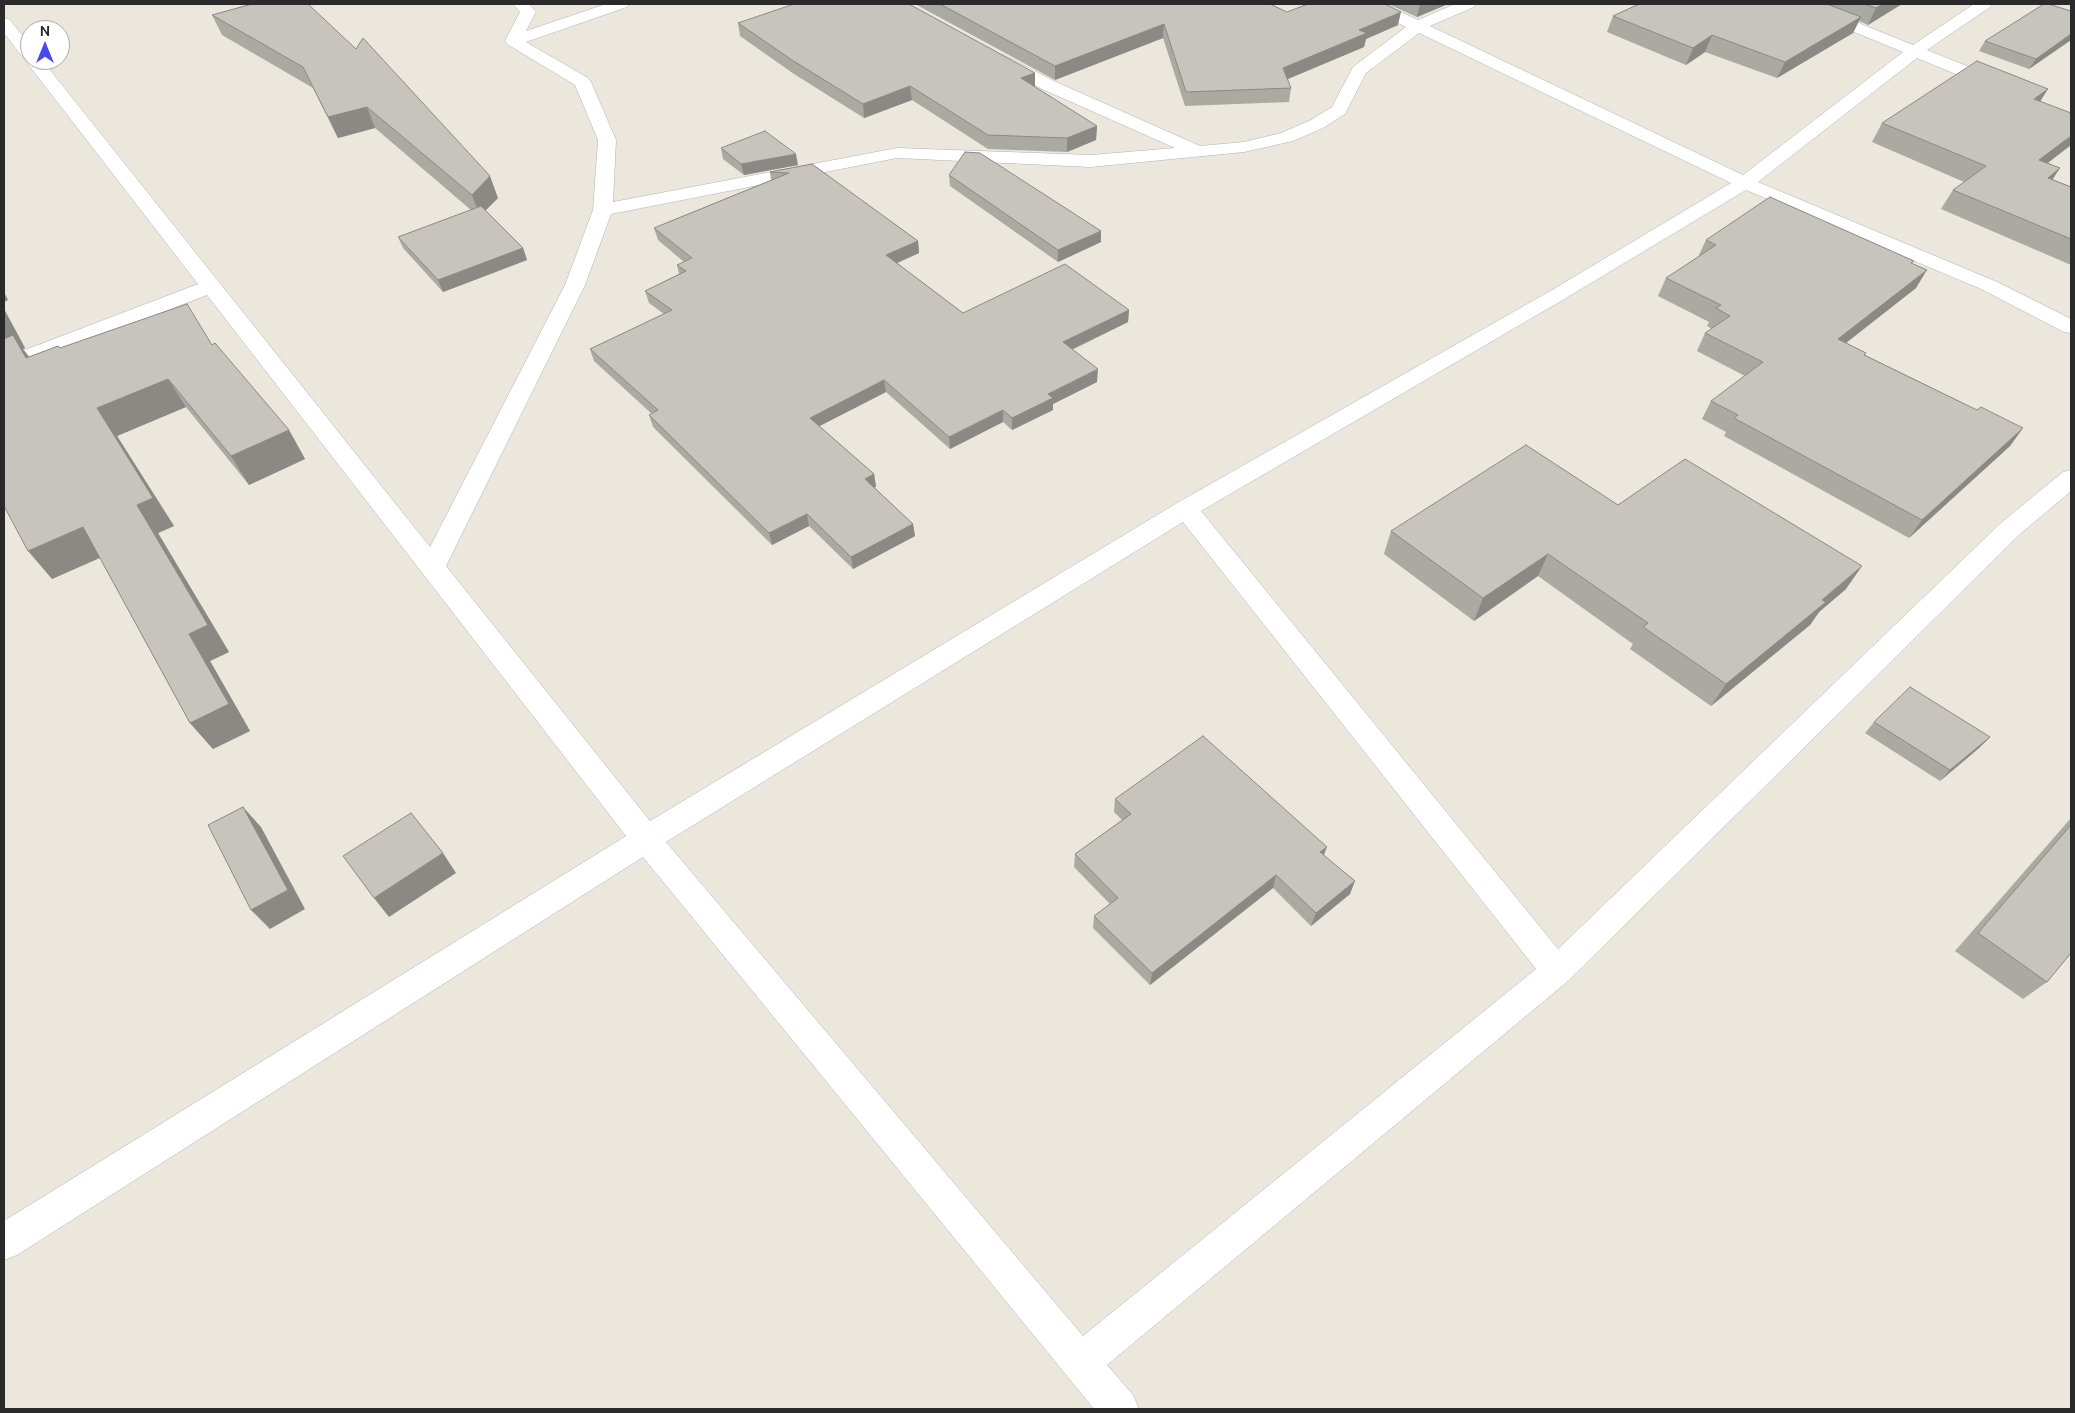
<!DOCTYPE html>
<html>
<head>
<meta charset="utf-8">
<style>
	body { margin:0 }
	#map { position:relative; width:2075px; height:1413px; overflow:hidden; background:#ebe7dd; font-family:Ubuntu,sans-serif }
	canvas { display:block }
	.frame { position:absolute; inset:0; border:5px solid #2a2a2a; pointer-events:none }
	.north { position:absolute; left:20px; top:20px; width:50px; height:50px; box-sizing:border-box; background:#fff; border:1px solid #aaa; border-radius:50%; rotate:0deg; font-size:14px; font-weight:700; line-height:20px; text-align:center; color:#2a2a2a }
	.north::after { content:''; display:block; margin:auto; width:18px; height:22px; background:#4b49ec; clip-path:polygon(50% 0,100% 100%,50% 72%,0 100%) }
</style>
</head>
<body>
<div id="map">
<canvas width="2075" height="1413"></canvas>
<div class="frame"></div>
<div class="north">N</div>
</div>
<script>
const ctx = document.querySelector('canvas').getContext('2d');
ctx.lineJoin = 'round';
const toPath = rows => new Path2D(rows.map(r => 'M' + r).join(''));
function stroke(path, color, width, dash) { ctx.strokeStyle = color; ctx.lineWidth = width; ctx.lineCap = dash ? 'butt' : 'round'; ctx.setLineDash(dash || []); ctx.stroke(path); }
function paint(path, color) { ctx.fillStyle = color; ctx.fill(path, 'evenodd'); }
const minor = toPath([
	[513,4,529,4,536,12,526,31,606,4,629,4,627,7,526,42,588,78,591,82,616,140,613,202,897,148,1091,155,1175,148,1042,89,997,64,995,60,997,56,1003,55,1054,81,1200,146,1244,142,1281,133,1311,120,1332,107,1353,67,1406,27,1366,7,1364,4,1384,4,1418,20,1455,4,1476,4,1474,7,1430,26,1743,175,1903,52,1793,7,1791,4,1812,4,1913,45,1974,4,1992,4,1990,7,1927,50,2004,81,2007,85,2004,89,1998,90,1992,89,1917,58,1758,182,1995,281,2071,319,2071,333,2064,332,1981,289,1746,190,1566,298,1201,511,1558,949,2002,522,2063,472,2071,470,2071,491,2020,534,1568,981,1107,1365,1133,1395,1139,1409,1094,1409,643,857,17,1255,4,1260,4,1221,626,836,207,295,4,373,4,358,198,284,4,33,4,18,10,20,30,45,30,60,42,60,430,547,565,285,593,210,598,140,575,85,507,44,505,41,520,12,513,4],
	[1419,33,1731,183,1552,290,1177,503,650,821,446,566,585,285,611,214,897,158,1091,167,1244,152,1293,141,1323,128,1345,114,1366,73,1419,33],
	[1183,522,1536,969,1083,1336,666,842,1183,522]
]);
const wall = toPath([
	[252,4,498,198,485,211,523,248,527,260,443,292,403,248,398,237,471,210,375,128,338,138,313,88,222,35,212,15],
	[915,4,1270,4,1287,12,1398,25,1366,39,1364,47,1287,79,1291,88,1289,102,1185,106,1163,38,1055,80],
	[1388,4,1448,4,1417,17],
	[1639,4,1902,4,1868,25,1859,21,1853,33,1777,78,1705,52,1686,65,1607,32,1613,16],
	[2071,11,2071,40,2029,69,1979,51,1985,41],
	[738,23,1035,73,1035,87,1097,126,1096,140,1067,152,988,149,912,100,864,118,794,74,740,36],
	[2041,101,2071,145,2048,163,2060,168,2052,179,2071,187,2071,265,1941,209,1953,190,1964,182,1872,142,1882,123],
	[721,148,798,165,744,175,723,159],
	[812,164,918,241,919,253,897,263,963,313,1129,310,1128,322,1072,350,1097,382,1053,404,1053,410,1012,430,1003,422,950,449,886,392,819,426,874,474,876,487,874,487,913,524,915,536,853,569,809,526,772,545,653,427,649,415,652,414,594,361,590,349,664,314,649,303,645,291,679,274,677,265,684,262,658,240,654,228,771,180,770,172],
	[949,175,1101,242,1058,262,950,186],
	[1706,240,1912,264,1916,288,1846,343,1866,353,1865,355,1977,410,2023,428,2010,446,1909,538,1724,436,1726,432,1702,419,1711,401,1745,376,1697,351,1705,333,1712,329,1707,326,1709,322,1658,296,1666,278,1698,257],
	[4,309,25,348,23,349,29,357,60,348,212,345,289,430,305,459,249,485,186,407,117,436,174,526,158,533,229,652,210,661,250,731,213,749,190,723,100,558,52,579],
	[1618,505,1846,589,1819,612,1810,625,1711,706,1630,649,1633,644,1538,576,1474,621,1384,554,1391,531],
	[1874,722,1990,737,1979,748,1940,781,1865,733],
	[1115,799,1324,855,1350,894,1311,926,1273,888,1150,985,1093,928,1094,916,1110,904,1074,867,1075,854,1122,820,1114,812],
	[2071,818,2071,953,2047,982,2023,999,1955,951]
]);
const shadedWall = toPath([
	[1420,4,1448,4,1417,17],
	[1883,4,1902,4,1868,25,1876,8],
	[1401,12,1398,25,1366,39,1364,47,1281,82,1283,68,1359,30],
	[1861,17,1853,33,1777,78,1785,62],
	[1164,24,1163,38,1055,80,1055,66],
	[2071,34,2071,40,2029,69,2036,59],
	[1712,35,1705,52,1686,65,1693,48],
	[1035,73,1035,87,1021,78],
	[910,86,912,100,864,118,863,104],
	[2048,89,2036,108,2034,99],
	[367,107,375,128,338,138,328,117],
	[1097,126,1096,140,1067,152,1067,138],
	[2071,136,2071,145,2026,179,2039,160],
	[796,154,798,165,744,175,741,164],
	[2060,168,2047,188,2048,178],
	[490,176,498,198,480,216,472,195],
	[1101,231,1101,242,1058,262,1058,250],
	[918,241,919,253,888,267,886,255],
	[523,248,527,260,443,292,438,280],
	[1927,270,1916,288,1828,357,1838,339],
	[4,292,8,300,4,302],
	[4,309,25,348,23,349,34,363,4,356],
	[1129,310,1128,322,1062,354,1063,342],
	[1098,369,1097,382,1053,404,1053,410,1012,430,1012,418,1048,394],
	[168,379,186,407,117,436,174,526,158,533,229,652,210,661,250,731,213,749,190,723,189,634,97,408],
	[884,380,886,392,812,430,810,418],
	[1003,410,1003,422,950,449,949,437],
	[2023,428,2010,446,1909,538,1922,520],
	[289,430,305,459,249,485,231,456],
	[874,474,876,487,867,491,865,479],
	[807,514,809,526,772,545,769,533],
	[913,524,915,536,853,569,851,557],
	[83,527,106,555,52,579,28,551],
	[1548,554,1538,576,1474,621,1483,598],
	[1862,566,1846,589,1819,612,1810,625,1711,706,1726,684,1822,600],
	[1990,737,1979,748,1940,781,1950,770],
	[243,807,261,827,305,909,270,929,251,910],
	[1327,847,1322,860,1320,852],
	[443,853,456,873,389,917,374,898],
	[1276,875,1273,888,1150,985,1152,973],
	[1355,881,1350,894,1311,926,1316,913]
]);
const building = toPath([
	[252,4,308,4,356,49,363,38,490,176,472,195,367,107,328,117,303,67,212,15,252,4],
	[794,4,909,4,1035,73,1021,78,1097,126,1067,138,988,135,910,86,863,104,792,60,738,23,794,4],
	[940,4,1270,4,1287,12,1308,4,1385,4,1401,12,1359,30,1367,33,1283,68,1291,88,1186,92,1164,24,1055,66,940,4],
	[1639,4,1827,4,1861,17,1785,62,1712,35,1693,48,1613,16,1639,4],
	[1864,4,1883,4,1876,8,1864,4],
	[2044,4,2048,4,2071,11,2071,34,2036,59,1985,41,2044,4],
	[1977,61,2048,89,2034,99,2071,113,2071,136,2039,160,2060,168,2048,178,2071,187,2071,239,1953,190,1986,166,1882,123,1977,61],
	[765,131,796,154,741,164,721,148,765,131],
	[965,152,980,153,1101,231,1058,250,949,175,965,152],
	[812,164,918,241,886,255,963,313,1065,264,1129,310,1063,342,1098,369,1048,394,1053,398,1012,418,1003,410,949,437,884,380,810,418,874,474,865,479,913,524,851,557,807,514,769,533,649,415,658,410,590,349,672,310,645,291,686,271,677,265,692,258,654,228,789,173,770,172,812,164],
	[1770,197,1914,261,1911,263,1927,270,1838,339,1866,353,1864,355,1977,410,1981,407,2023,428,1922,520,1734,418,1738,415,1711,401,1763,362,1705,333,1730,316,1716,308,1721,305,1666,278,1716,245,1706,240,1770,197],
	[481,206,523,248,438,280,398,237,481,206],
	[187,304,212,345,215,343,289,430,231,456,168,379,97,408,153,498,137,505,208,625,189,634,229,704,190,723,83,527,28,551,4,506,4,339,13,335,26,358,58,346,60,348,187,304],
	[1526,445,1618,505,1685,459,1862,566,1822,600,1826,602,1726,684,1643,627,1648,623,1548,554,1483,598,1391,531,1526,445],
	[1910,687,1990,737,1950,770,1874,722,1910,687],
	[1203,736,1327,847,1320,852,1355,881,1316,913,1276,875,1152,973,1094,916,1118,898,1075,854,1131,814,1115,799,1203,736],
	[243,807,288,890,251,910,208,825,243,807],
	[411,813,443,853,374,898,343,856,411,813],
	[2071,825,2071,953,2047,982,1978,933,2071,825]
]);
stroke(minor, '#b0b0bc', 1);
paint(minor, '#fff');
paint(wall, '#aaa9a2');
paint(shadedWall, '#8b8984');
paint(building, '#c6c4bc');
stroke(building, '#8b8984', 1);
</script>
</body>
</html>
